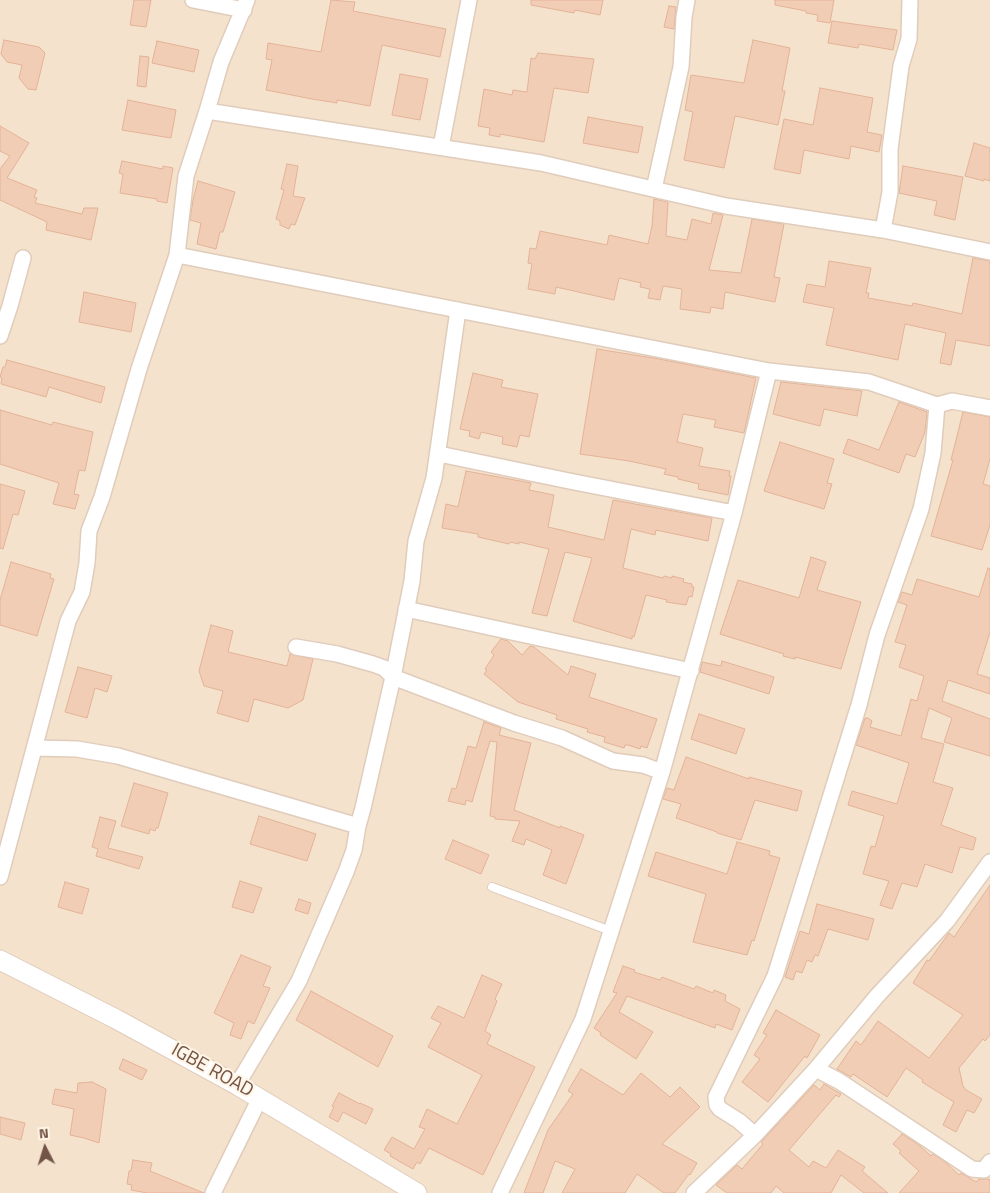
<!DOCTYPE html>
<html>
<head>
<meta charset="utf-8">
<style>
	body { margin:0 }
	#map { position:relative; width:990px; height:1193px; overflow:hidden; background:#fcf0df; font-family:"Titillium Web",sans-serif }
	canvas { display:block }
	.north { position:absolute; left:20px; top:1123px; width:50px; height:50px; -webkit-text-stroke:4px #fff4e5; paint-order:stroke; rotate:355deg; font-size:14px; font-weight:700; line-height:20px; text-align:center; color:#725547 }
	.north::after { content:''; display:block; margin:auto; width:18px; height:22px; background:#725547; clip-path:polygon(50% 0,100% 100%,50% 72%,0 100%) }
</style>
</head>
<body>
<div id="map">
<canvas width="990" height="1193"></canvas>
<div class="north">N</div>
</div>
<script>
const ctx = document.querySelector('canvas').getContext('2d');
ctx.lineJoin = 'round';
function paint(path, color) { ctx.fillStyle = color; ctx.fill(path, 'evenodd'); }
const toPath = rows => new Path2D(rows.map(r => 'M' + r).join(''));
function stroke(path, color, width, dash) { ctx.strokeStyle = color; ctx.lineWidth = width; ctx.lineCap = dash ? 'butt' : 'round'; ctx.setLineDash(dash || []); ctx.stroke(path); }
function drawText(font, color, halo, rows, align = 'center') {
  ctx.font = font + ' "Titillium Web",sans-serif'; ctx.lineWidth = 4; ctx.setLineDash([]); ctx.textBaseline = 'middle'; ctx.strokeStyle = halo; ctx.fillStyle = color; for (const [text, x, y, turn = 0] of rows) {
    ctx.save(); ctx.translate(x, y); ctx.rotate((+turn || 0) * Math.PI / 180); ctx.textAlign = isNaN(turn) ? turn : align; if (halo) ctx.strokeText(text, 0, 0); ctx.fillText(text, 0, 0); ctx.restore();
  }
}
const residential = toPath([
	[0,0,990,0,990,1193,0,1193]
]);
const building = toPath([
	[134,0,151,0,146,27,130,25,134,0],
	[331,0,355,2,353,11,446,29,440,57,382,45,370,106,337,100,337,103,312,99,266,90,272,60,266,59,268,43,321,52,331,0],
	[531,0,603,0,600,15,575,10,574,13,531,5,531,0],
	[775,0,834,0,830,23,817,21,818,15,806,13,806,11,775,5,775,0],
	[669,6,676,7,674,29,664,27,669,6],
	[832,21,897,30,893,50,859,44,858,48,828,43,832,21],
	[4,40,39,47,45,53,36,90,28,89,19,78,22,65,7,62,1,54,4,40],
	[753,40,790,48,782,91,785,91,778,125,735,116,724,168,684,160,693,112,685,110,691,75,744,83,753,40],
	[157,41,199,50,194,72,152,63,157,41],
	[538,53,594,59,588,93,554,88,544,142,500,134,500,137,489,135,490,128,478,126,484,89,512,95,513,90,527,92,531,58,535,59,538,53],
	[140,56,149,57,146,87,137,86,140,56],
	[400,74,428,79,420,120,392,115,400,74],
	[820,88,873,98,867,132,882,135,879,152,851,146,849,159,804,150,800,174,774,169,784,119,813,125,820,88],
	[128,100,176,110,171,138,122,130,128,100],
	[588,117,643,127,638,153,583,143,588,117],
	[0,126,29,143,7,178,37,190,34,197,37,198,35,203,82,214,84,208,98,208,91,240,46,230,47,222,0,200,0,169,10,156,0,151,0,126],
	[974,143,990,148,990,181,984,179,984,181,965,176,974,143],
	[122,161,163,169,163,166,173,168,167,203,157,201,157,199,120,193,123,174,119,173,122,161],
	[287,164,298,166,293,196,305,198,295,225,291,224,289,229,280,225,280,221,276,219,284,190,281,189,287,164],
	[903,166,963,177,955,220,934,215,937,201,899,193,903,166],
	[198,181,235,192,223,232,220,232,216,249,197,244,201,223,190,220,193,200,198,181],
	[654,199,668,202,666,236,687,240,692,219,711,224,713,213,723,215,709,270,741,273,752,219,784,224,774,277,780,278,775,302,725,292,723,309,711,307,710,313,680,309,682,289,663,286,660,300,648,298,650,289,640,287,641,283,619,278,614,300,556,287,555,294,528,289,532,264,528,263,530,248,536,249,540,231,607,245,609,235,648,244,652,226,654,199],
	[973,258,990,261,990,346,956,340,951,365,940,363,946,333,905,324,898,360,826,345,834,308,803,302,807,284,825,287,829,261,871,268,866,293,869,293,868,298,912,306,913,303,962,314,973,258],
	[84,292,136,303,131,332,79,322,84,292],
	[597,349,659,359,756,378,744,433,714,427,716,420,683,414,677,442,703,448,699,466,730,471,729,476,731,476,728,495,698,489,699,484,678,479,678,477,664,474,666,469,629,461,580,454,597,349],
	[7,360,105,387,101,403,49,387,46,397,1,384,2,378,0,377,3,367,5,367,7,360],
	[473,373,503,380,501,387,538,394,529,437,520,435,517,447,502,444,503,437,481,432,479,439,469,436,470,431,460,429,473,373],
	[781,382,862,391,857,416,824,409,820,426,773,414,781,382],
	[899,402,927,412,925,432,915,457,906,454,899,473,843,453,848,439,879,450,899,402],
	[0,410,52,425,53,422,93,432,85,471,79,470,74,494,79,495,75,509,53,504,59,483,0,464,0,410],
	[963,412,990,417,990,459,983,484,990,486,990,525,982,550,931,536,953,460,951,460,963,412],
	[780,442,834,459,827,483,832,484,824,509,764,491,780,442],
	[466,471,531,483,529,490,554,495,548,527,604,540,613,500,712,518,708,541,656,530,655,535,631,529,623,568,663,578,664,576,672,578,672,576,684,579,683,582,692,584,692,587,694,587,692,597,689,596,686,605,666,602,667,600,646,595,634,637,632,636,632,639,573,621,592,558,565,552,547,616,532,613,549,549,519,542,519,544,510,542,509,544,478,537,478,534,442,528,446,504,458,507,466,471],
	[0,484,25,491,18,515,13,514,3,549,0,548,0,484],
	[811,557,826,562,817,590,861,602,841,669,795,657,795,659,783,656,784,654,720,634,738,580,799,598,811,557],
	[11,562,51,574,50,578,54,579,37,636,0,625,0,600,11,562],
	[988,568,990,569,990,632,977,674,990,678,990,694,948,680,942,701,990,719,990,756,944,742,952,718,929,708,921,738,944,744,933,782,953,788,941,825,976,838,973,850,960,847,952,873,925,864,917,887,902,883,892,909,880,905,889,881,863,874,871,846,875,847,884,816,848,805,852,791,897,804,909,763,856,745,865,718,868,718,872,721,870,727,901,736,911,699,917,701,924,676,899,667,906,645,895,642,907,605,898,602,902,592,912,595,917,579,979,597,988,568],
	[211,625,233,631,228,652,287,666,290,654,313,659,303,700,288,708,254,699,248,722,217,713,223,691,204,686,199,671,211,625],
	[501,639,508,641,522,655,530,646,534,647,568,675,571,666,596,674,589,697,657,719,647,748,641,746,640,749,628,745,625,745,624,748,604,742,605,737,587,732,588,729,556,719,557,715,518,702,484,674,487,670,485,669,494,655,491,652,501,639],
	[722,661,774,677,769,694,700,672,702,662,721,666,722,661],
	[78,667,112,676,107,692,95,688,87,718,65,712,78,667],
	[699,714,745,729,736,754,691,739,699,714],
	[484,722,501,728,499,735,531,743,514,810,560,828,560,826,584,835,566,884,543,875,552,850,526,839,524,845,512,841,520,821,495,819,495,817,490,816,497,742,490,741,472,802,466,800,465,805,448,801,452,788,456,789,468,746,476,748,484,722],
	[686,757,749,779,749,777,802,791,797,811,755,800,741,840,717,833,717,832,676,818,681,804,663,799,667,788,674,790,686,757],
	[134,783,168,793,158,828,156,828,155,831,150,829,149,834,121,826,134,783],
	[259,816,316,834,307,861,250,844,259,816],
	[100,817,116,821,108,848,143,857,139,869,96,856,98,849,92,847,100,817],
	[453,840,489,855,481,874,445,859,453,840],
	[737,842,770,851,769,855,780,858,754,941,752,940,747,955,693,942,706,894,648,876,656,852,727,874,737,842],
	[240,881,262,888,253,913,232,907,240,881],
	[65,882,89,889,82,914,58,907,65,882],
	[990,885,990,1035,985,1041,983,1039,959,1068,963,1086,966,1090,982,1099,974,1113,967,1110,956,1132,943,1125,954,1102,922,1082,923,1080,906,1068,887,1097,853,1074,851,1077,837,1069,856,1041,861,1045,878,1021,929,1058,963,1015,913,983,927,960,929,961,949,933,954,937,990,885],
	[299,899,311,903,308,914,295,910,299,899],
	[817,904,874,919,868,940,828,929,818,956,815,955,812,962,807,960,802,973,796,971,793,980,785,977,800,931,809,934,817,904],
	[241,955,271,967,263,986,270,988,254,1024,248,1021,241,1039,230,1035,234,1023,214,1013,241,955],
	[623,966,635,970,634,972,660,980,662,977,694,989,696,986,713,993,714,990,726,995,725,1001,740,1009,732,1030,716,1024,715,1028,627,996,619,1012,653,1032,636,1059,600,1035,601,1033,594,1028,617,993,613,992,623,966],
	[482,975,502,984,495,999,497,1001,485,1031,491,1035,487,1044,535,1067,483,1175,429,1148,420,1164,417,1162,413,1169,390,1156,391,1154,384,1150,392,1137,414,1149,425,1129,419,1127,427,1109,457,1124,482,1075,428,1047,441,1023,431,1018,438,1006,464,1018,482,975],
	[311,991,393,1036,378,1067,296,1020,311,991],
	[776,1010,820,1035,807,1058,805,1056,768,1102,742,1082,760,1059,754,1055,767,1035,763,1033,776,1010],
	[123,1059,147,1070,142,1080,119,1069,123,1059],
	[581,1069,623,1095,641,1073,670,1097,680,1087,700,1107,662,1144,697,1163,690,1175,689,1174,675,1193,664,1193,637,1174,625,1193,562,1193,575,1169,555,1161,543,1193,524,1193,548,1130,573,1094,568,1091,581,1069],
	[92,1082,106,1089,99,1143,84,1138,70,1135,74,1109,52,1104,55,1089,77,1093,78,1083,92,1082],
	[824,1084,841,1094,839,1097,836,1095,789,1150,809,1167,813,1161,826,1168,838,1150,865,1167,862,1171,888,1193,864,1193,841,1175,831,1193,784,1193,776,1186,771,1193,727,1193,716,1185,737,1165,742,1169,763,1144,761,1142,814,1085,820,1090,824,1084],
	[339,1093,360,1104,360,1103,373,1109,366,1124,343,1112,338,1122,329,1117,334,1107,332,1106,339,1093],
	[0,1117,25,1123,21,1140,0,1134,0,1117],
	[902,1134,919,1145,931,1156,933,1154,944,1161,959,1175,961,1173,976,1182,979,1179,988,1179,990,1180,990,1193,899,1193,919,1171,899,1153,901,1151,893,1144,902,1134],
	[133,1160,152,1163,150,1171,204,1193,147,1193,131,1190,132,1185,127,1184,129,1171,131,1171,133,1160]
]);
const service = toPath([
	[492,887,611,931]
]);
const minor = toPath([
	[193,0,244,10],
	[207,111,541,163,726,206,883,230,990,252],
	[441,147,469,0],
	[654,189,681,67,684,17,687,0],
	[883,230,890,192,890,149,901,66,909,39,910,0],
	[177,255,769,371,869,382,937,405,952,401,990,408],
	[0,336,10,306,23,258],
	[439,454,574,482,734,513],
	[406,609,691,671],
	[296,647,337,654,373,664,384,668,393,677,514,723,562,738,613,761,643,765,662,772],
	[36,748,77,749,118,756,358,826],
	[0,877,68,621,82,592,87,563,89,531,102,497,139,369,177,255,186,176,207,111,221,62,247,0],
	[816,1069,839,1081,972,1169,984,1170,990,1162],
	[237,1085,299,981,346,872,354,850,358,826,363,808,393,677,412,581,416,541,434,478,458,310],
	[755,1135,739,1121,720,1109,717,1105,716,1097,775,976,859,705,877,635,921,509,933,453,937,405],
	[213,1193,260,1098],
	[500,1193,583,1019,662,772,734,513,769,371],
	[694,1193,755,1135,816,1069,877,996,947,921,990,862]
]);
const tertiary = toPath([
	[0,960,116,1019,237,1085,417,1193]
]);
const streetNames = [
	["IGBE ROAD",212,1071,29]
];
paint(residential, '#f4e2cd');
paint(building, '#f2cdb6');
stroke(building, '#e4b397', 1);
stroke(service, '#e0ccbb', 10);
stroke(minor, '#e0ccbb', 18);
stroke(tertiary, '#e0ccbb', 21);
stroke(service, '#fff', 8);
stroke(minor, '#fff', 15);
stroke(tertiary, '#fff', 19);
drawText('19px', '#725547', '#fff4e5', streetNames);
</script>
</body>
</html>
